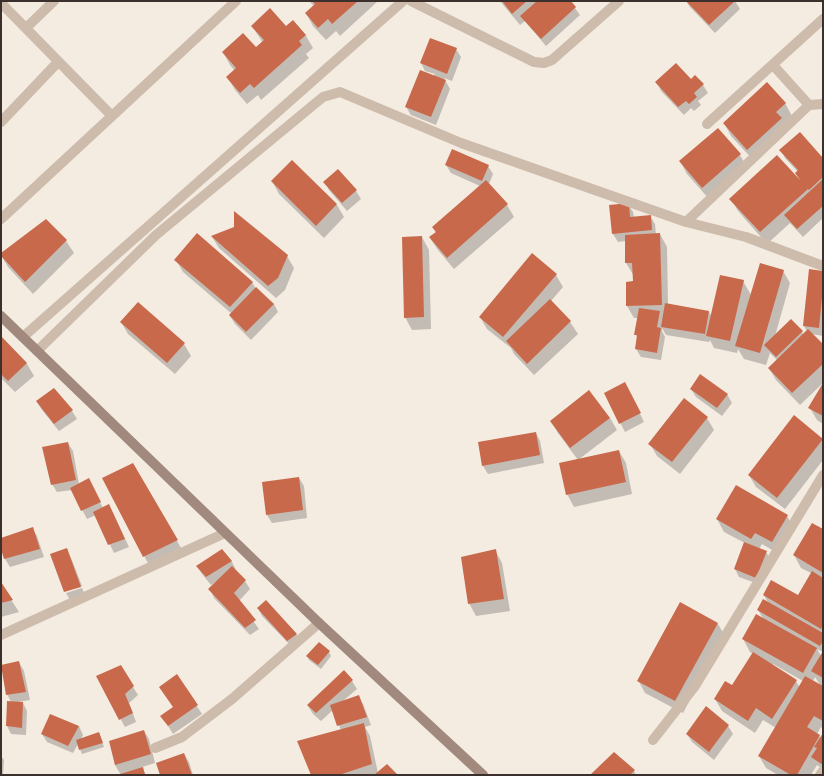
<!DOCTYPE html>
<html>
<head>
<meta charset="utf-8">
<style>
	body { margin:0 }
	#map { position:relative; width:824px; height:776px; overflow:hidden; background:#f4ebe1; font-family:"Source Sans 3",sans-serif }
	canvas { display:block }
	.frame { position:absolute; inset:0; border:2px solid #3b302b; pointer-events:none }
</style>
</head>
<body>
<div id="map">
<canvas width="824" height="776"></canvas>
<div class="frame"></div>
</div>
<script>
const ctx = document.querySelector('canvas').getContext('2d');
ctx.lineJoin = 'round';
function paint(path, color) { ctx.fillStyle = color; ctx.fill(path, 'evenodd'); }
const toPath = rows => new Path2D(rows.map(r => 'M' + r).join(''));
function stroke(path, color, width, dash) { ctx.strokeStyle = color; ctx.lineWidth = width; ctx.lineCap = dash ? 'butt' : 'round'; ctx.setLineDash(dash || []); ctx.stroke(path); }
const shadow = toPath([
	[309,1,378,1,340,36,336,31,326,40,313,26,306,13,314,6],
	[500,1,570,1,580,15,546,46,525,21,520,25],
	[686,1,735,1,740,9,715,33,690,7],
	[293,21,306,36,313,48,306,54,309,58,261,100,258,95,247,104,235,90,228,78,235,71,230,65,223,52,256,49,263,43,252,26,285,27],
	[456,49,461,57,452,81,444,78,450,89,436,125,411,115,406,107,435,74,425,71,421,63],
	[691,80,703,85,708,93,698,101,701,105,694,111,691,108,684,115,661,91,657,82],
	[785,103,792,116,755,162,731,136,724,123],
	[781,150,823,160,823,218,803,237,790,223,767,244,738,211,731,199,800,180,796,174,798,172,785,158],
	[740,155,747,167,709,199,687,174,680,161],
	[292,161,337,205,344,217,324,238,279,194,272,181],
	[446,165,488,166,493,174,489,184,507,205,514,217,454,269,438,250,430,238,436,233,433,227,480,186,451,173],
	[325,182,356,191,361,199,347,211,329,190],
	[628,204,633,212,634,218,650,216,655,224,656,235,660,234,667,247,668,305,709,312,712,317,743,281,751,295,783,271,790,283,775,336,802,332,804,335,807,331,804,326,823,272,823,336,812,334,823,346,823,383,800,405,776,380,769,368,777,360,770,353,766,365,744,359,738,349,737,353,714,348,710,340,709,342,666,335,662,328,662,331,665,337,661,360,641,357,636,349,638,338,635,334,638,318,634,318,627,306,627,283,634,282,634,276,626,263,626,241,618,242,613,234,610,206],
	[46,221,66,241,74,253,33,294,8,267,1,255],
	[212,237,287,256,294,268,285,290,276,298,219,248],
	[422,237,429,250,431,329,412,330,405,317],
	[176,260,252,282,256,289,274,304,278,312,251,340,235,324,230,316,232,314,183,272],
	[556,275,563,287,551,301,570,322,578,334,534,375,514,354,511,348,487,329,480,317],
	[121,322,184,344,191,356,175,374,128,334],
	[1,337,27,364,34,376,15,392,1,378],
	[823,385,823,424,817,420,810,408],
	[54,389,72,411,77,419,59,431,42,410,37,402],
	[691,389,727,394,732,403,722,416,696,397],
	[629,391,644,422,625,432,605,393],
	[684,400,707,418,714,430,680,474,657,456,650,444],
	[610,418,617,430,578,460,558,433,551,421],
	[536,433,540,441,544,463,488,474,483,466],
	[823,439,823,460,785,509,756,487,749,475],
	[68,443,73,451,79,484,93,488,103,508,113,513,129,547,114,553,96,515,87,519,72,490,57,492,52,484],
	[619,451,626,463,632,494,574,507,567,494],
	[132,464,184,553,151,569,104,479],
	[299,478,304,486,307,518,272,523,267,515,263,483],
	[787,516,794,528,779,554,762,544,759,549,766,552,771,560,761,585,739,577,735,569,745,543,724,532,717,519],
	[32,528,37,536,44,557,10,567,5,559,1,545,1,539],
	[823,531,823,652,817,649,821,656,823,653,823,729,821,727,817,734,821,738,823,735,823,769,817,765,811,775,778,775,766,768,759,756,776,728,763,720,755,733,722,711,715,699,732,687,753,654,750,652,743,639,764,620,758,610,768,603,764,595,798,596,811,573,801,568,794,555],
	[773,664,803,681,800,688,796,681,772,666],
	[815,677,820,685,813,681],
	[66,550,71,558,82,586,65,591],
	[222,550,232,562,236,570,235,570,245,581,250,589,239,601,259,629,250,635,214,598,210,589,217,581,211,585,202,574,197,566],
	[495,550,502,563,510,611,476,616,469,603],
	[1,584,19,612,1,617],
	[82,588,85,595,70,600,66,593],
	[680,604,718,624,725,636,683,713,645,693,638,680],
	[258,608,296,634,301,642,293,648,262,616],
	[329,652,331,656,321,669,309,660,307,656],
	[19,662,24,671,30,700,18,702,23,703,27,711,26,735,11,734,7,726,11,702,7,694],
	[344,671,352,681,357,689,343,701,358,696,363,704,371,725,365,727,370,736,378,773,396,775,312,775,341,730,333,710,321,721,313,714,308,706],
	[177,676,202,714,173,734,162,716,174,708],
	[97,677,133,687,138,695,129,703,136,722,125,727],
	[79,726,83,735,81,739,99,733,104,747,82,754,78,744,73,753,47,742,42,734],
	[728,726,733,734,714,760,692,742,687,734],
	[144,731,149,739,155,763,142,767,146,775,120,775,121,775,115,765,110,742],
	[614,753,634,771,636,775,592,775],
	[184,754,189,762,193,775,161,775],
	[1,756,4,760,3,775,1,775]
]);
const building = toPath([
	[312,1,358,1,332,24,328,19,318,28,305,13,315,4],
	[502,1,527,1,512,14],
	[537,1,571,1,576,7,541,39,520,16],
	[686,1,735,1,709,25],
	[270,8,286,26,293,20,306,35,299,41,302,45,254,88,250,84,240,93,226,77,236,68,222,52,243,33,256,47,264,40,251,26],
	[430,38,457,48,447,74,420,63],
	[676,63,691,79,695,75,704,84,694,93,697,97,689,104,686,101,678,107,655,82],
	[420,70,446,80,431,117,405,107],
	[767,82,786,103,776,112,782,118,747,150,723,123],
	[718,128,741,154,702,188,679,161],
	[800,132,823,158,823,177,809,190,808,189,760,232,729,199,777,155,801,181,795,173,798,170,779,150],
	[452,149,489,165,482,181,445,165],
	[292,160,337,204,316,226,271,181],
	[338,169,357,190,342,203,323,182],
	[823,179,823,206,797,229,784,215],
	[486,180,508,204,447,258,429,237,436,232,432,227],
	[629,203,630,217,651,215,652,230,612,234,609,205],
	[234,211,288,255,278,278,268,286,211,236,234,227],
	[46,219,67,240,25,282,1,256,1,253],
	[197,233,253,282,230,307,174,260],
	[660,233,662,305,626,306,626,282,633,281,632,263,625,263,625,235],
	[422,236,424,317,404,318,402,237],
	[532,253,557,274,503,337,479,317],
	[760,263,784,270,760,353,735,346],
	[809,269,823,271,823,287,819,328,803,326],
	[720,275,744,280,730,341,706,336],
	[256,287,274,304,246,332,229,315],
	[550,299,571,321,527,364,506,341],
	[138,302,185,343,167,363,120,322],
	[665,303,709,311,705,334,661,327],
	[639,308,660,311,657,327,661,328,657,353,635,349,637,335,634,335],
	[791,319,803,331,776,357,764,345],
	[808,329,823,344,823,364,792,393,768,368],
	[1,336,27,363,8,381,1,374],
	[700,374,728,394,717,408,690,389],
	[625,382,641,413,619,424,604,393],
	[823,383,823,416,808,408],
	[54,388,73,410,54,424,36,401],
	[589,390,610,418,570,448,550,421],
	[684,398,708,417,672,462,648,444],
	[794,415,823,439,777,498,748,475],
	[536,432,540,455,482,466,478,442],
	[68,442,76,480,51,485,42,447],
	[619,450,626,482,566,495,559,463],
	[133,463,178,540,143,557,102,478],
	[299,477,303,510,266,515,262,482],
	[89,478,101,502,81,511,70,488],
	[736,485,788,515,772,542,755,533,751,539,716,519],
	[109,504,125,539,108,545,93,512],
	[812,523,823,529,823,573,793,555],
	[33,527,40,549,4,559,1,549,1,538],
	[744,542,767,551,756,578,734,569],
	[67,548,81,587,64,592,50,554],
	[222,549,232,561,206,577,196,566],
	[496,549,504,599,468,604,461,557],
	[232,566,246,580,234,593,256,620,245,628,208,589],
	[812,571,823,578,823,625,821,629,763,595,771,580,798,595],
	[1,582,13,600,1,603],
	[763,599,823,633,823,641,820,646,757,610],
	[266,600,297,634,287,641,257,608],
	[680,602,718,623,675,701,637,681],
	[756,614,817,648,803,673,742,639],
	[319,642,330,651,318,665,306,656],
	[823,651,823,678,811,671],
	[753,652,797,680,772,719,756,708,748,721,714,699,725,681,732,685],
	[19,661,26,692,6,695,1,665],
	[121,665,134,686,125,694,133,713,119,720,96,676],
	[344,670,353,680,316,713,307,705],
	[177,674,198,705,168,726,160,716,173,707,159,687],
	[805,676,823,686,823,721,814,716,807,727,820,735,797,775,791,775,758,756],
	[359,695,367,717,337,726,330,705],
	[7,701,23,702,22,728,6,726],
	[706,706,729,725,709,752,686,734],
	[50,714,79,726,68,746,41,734],
	[364,723,372,764,339,775,311,775,297,741],
	[144,730,151,754,115,765,109,741],
	[99,732,103,743,79,750,76,740],
	[823,733,823,765,811,757,817,748,814,747],
	[614,752,635,770,630,775,590,775],
	[184,753,192,775,160,775,156,763],
	[387,764,398,775,374,775],
	[143,767,145,775,117,775]
]);
const street = toPath([
	[411,1,534,62,544,63,552,60,619,1],
	[1,3,112,116],
	[26,28,54,1],
	[773,65,809,105],
	[1,122,58,62],
	[707,124,823,19],
	[1,219,236,1],
	[686,222,809,105,823,104],
	[23,337,403,1],
	[37,351,156,235,323,97,340,92,461,143,686,222,746,237,823,266],
	[1,635,225,533],
	[653,740,695,686,823,475],
	[155,748,182,737,232,699,319,623],
	[820,775,823,771]
]);
const secondary = toPath([
	[1,316,319,623,483,775]
]);
paint(shadow, '#0003');
paint(building, '#c8694b');
stroke(street, '#cdbbac', 10);
stroke(secondary, '#a18a7d', 10);
</script>
</body>
</html>
